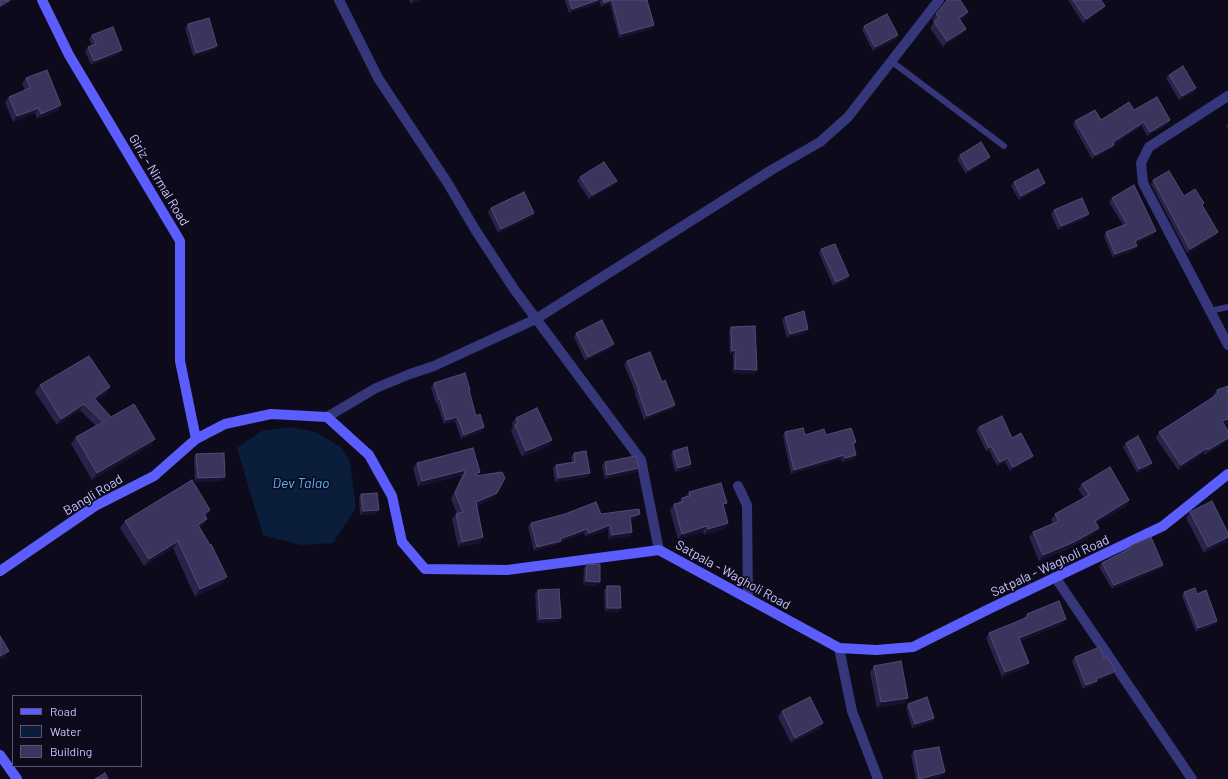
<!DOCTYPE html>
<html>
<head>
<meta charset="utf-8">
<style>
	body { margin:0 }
	#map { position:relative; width:1228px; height:779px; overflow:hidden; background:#0d0b1b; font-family:Barlow,sans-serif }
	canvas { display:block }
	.legend { position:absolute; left:12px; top:695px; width:130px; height:72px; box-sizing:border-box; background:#0d0b1b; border:1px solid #595576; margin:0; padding:5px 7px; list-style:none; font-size:12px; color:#cac5ff }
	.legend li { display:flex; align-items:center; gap:8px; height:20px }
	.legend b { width:20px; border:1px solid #595576 }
</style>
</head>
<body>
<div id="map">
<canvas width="1228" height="779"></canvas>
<ul class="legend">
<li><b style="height:5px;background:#5c5dff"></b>Road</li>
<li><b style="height:11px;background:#0a1d3b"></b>Water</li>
<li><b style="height:11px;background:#3a355d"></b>Building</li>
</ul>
</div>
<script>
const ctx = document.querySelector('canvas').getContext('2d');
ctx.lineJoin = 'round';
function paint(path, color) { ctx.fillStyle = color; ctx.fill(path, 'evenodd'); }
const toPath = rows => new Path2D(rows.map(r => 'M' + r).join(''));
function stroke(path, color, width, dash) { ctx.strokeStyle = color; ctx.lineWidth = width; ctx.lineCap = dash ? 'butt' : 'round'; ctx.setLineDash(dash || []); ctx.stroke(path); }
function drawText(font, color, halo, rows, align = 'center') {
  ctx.font = font + ' Barlow,sans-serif'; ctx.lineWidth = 3.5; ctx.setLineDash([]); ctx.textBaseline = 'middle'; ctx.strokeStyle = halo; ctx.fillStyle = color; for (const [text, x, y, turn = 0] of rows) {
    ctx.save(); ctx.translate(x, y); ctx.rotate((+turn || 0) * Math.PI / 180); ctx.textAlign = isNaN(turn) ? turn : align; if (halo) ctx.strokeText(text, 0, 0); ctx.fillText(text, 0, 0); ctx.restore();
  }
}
const water = toPath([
	[290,427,316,432,342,448,350,462,356,508,333,543,301,545,263,535,237,448,262,431]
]);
const service = toPath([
	[891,61,1004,146],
	[1210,311,1228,307]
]);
const minor = toPath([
	[339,0,378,78,447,182,476,231,514,289,641,460,659,550],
	[1228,96,1149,147,1141,163,1143,183,1228,345],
	[327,417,376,388,410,374,434,366,536,319,773,169,820,142,848,117,939,0],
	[738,486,747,505,748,599],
	[1055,577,1192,779]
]);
const tertiary = toPath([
	[839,648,852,711,878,779]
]);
const secondary = toPath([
	[42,0,69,55,180,241,180,361,196,439],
	[0,571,95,506,154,476,196,439,225,424,271,414,327,417,369,455,392,496,402,542,425,569,507,570,659,550,839,648,876,650,913,647,989,609,1163,526,1228,474],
	[0,755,17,779]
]);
const wall = toPath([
	[409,0,420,0,411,4],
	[565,0,647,0,654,25,651,29,619,38,610,4,601,7,600,2,569,13],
	[1068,0,1101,0,1105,6,1102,10,1083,23],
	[936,14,964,18,960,20,966,29,962,34,943,47,930,28,934,22,932,19],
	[188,24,214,50,193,56,185,28],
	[864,26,896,39,873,51,862,30],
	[92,35,119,54,91,65,85,51,88,47,92,46,89,39],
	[1169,75,1196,88,1194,92,1179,100,1166,78],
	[26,78,61,105,57,111,37,119,35,113,13,122,5,102,9,97,25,90,22,84],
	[1134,110,1170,120,1168,124,1147,136,1142,126,1114,144,1114,145,1112,148,1092,159,1073,125,1075,121,1101,120],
	[1228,123,1228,129,1226,126],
	[960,155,990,157,987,161,966,174,957,159],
	[580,177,617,181,614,185,589,199,577,181],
	[1153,180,1184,196,1204,203,1202,206,1218,232,1215,236,1187,253,1151,184],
	[1014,182,1042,187,1019,200,1011,186],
	[1112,198,1153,235,1136,243,1137,246,1134,250,1113,258,1104,236,1106,232,1123,225,1109,202],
	[491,208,534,213,532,217,498,233,488,212],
	[1054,210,1089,214,1086,218,1058,230,1051,214],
	[821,249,846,280,833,286,819,253],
	[785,317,808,329,806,333,787,338,782,320],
	[731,327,757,370,754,374,733,373,733,354,730,354,729,331],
	[576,333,611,348,585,361,574,337],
	[627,361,662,382,675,405,672,409,644,420,635,394,636,393,624,365],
	[434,383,470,390,469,391,476,416,484,427,482,431,461,439,455,421,444,424,437,403,436,404,431,387],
	[40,385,110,387,105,394,96,400,111,417,155,439,150,446,92,480,71,444,76,437,96,426,80,410,57,425,35,392],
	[1228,386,1228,423,1224,425,1227,441,1205,455,1204,453,1178,470,1156,438,1159,432,1213,397,1213,395,1217,390],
	[516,418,548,446,522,457,511,431,513,427,512,423],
	[979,427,1012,438,1033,456,1030,459,1010,471,1005,462,997,466,989,450,986,451,976,430],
	[785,432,805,435,826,435,856,442,854,445,856,455,854,459,842,462,841,459,791,474,783,436],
	[1126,443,1152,463,1149,467,1137,473,1123,447],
	[673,451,691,464,689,468,675,472,671,455],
	[574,453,590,473,587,477,555,482,553,468,556,465,572,462,571,457],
	[196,454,222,481,195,482,194,458],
	[605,462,639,468,636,472,605,479,602,466],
	[417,463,480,472,477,476,497,493,493,498,476,506,480,543,458,547,452,519,456,514,457,514,451,499,462,475,418,487,413,468],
	[1082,484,1129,500,1126,506,1096,523,1095,534,1070,548,1039,561,1029,537,1033,532,1053,523,1051,520,1055,514,1084,498,1078,489],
	[689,492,724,508,728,523,724,529,704,535,703,532,678,539,670,510,674,504,678,503,682,498,685,497],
	[361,494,376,514,360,515,359,498],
	[210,510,206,516,207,519,202,526,199,528,222,584,195,597,173,548,144,566,120,528,125,521],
	[1190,512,1226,542,1204,553,1186,518],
	[601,514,637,517,631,520,632,532,630,536,609,539,608,529,586,537,584,533,560,542,558,544,534,551,528,527,531,523],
	[1130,546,1163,565,1160,569,1112,589,1099,567,1102,563,1128,549],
	[587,564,597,586,583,585,584,568],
	[607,586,618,612,605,612,604,590],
	[538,590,558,622,537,623,535,594],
	[1184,592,1197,594,1217,621,1215,625,1196,632,1182,596],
	[1027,614,1062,624,1020,641,1025,668,1002,677,986,638,989,633,1023,619],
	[1075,657,1104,658,1113,675,1097,681,1094,685,1083,689,1072,661],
	[874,666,904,703,877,708,870,672],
	[908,704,934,718,931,722,912,728,906,707],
	[782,711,823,723,819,729,791,743,778,717],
	[914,751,943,776,931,779,916,779,911,755]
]);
const shadedWall = toPath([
	[10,0,14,0,0,8,0,6],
	[414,0,420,0,411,4],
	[598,0,601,0,600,2,569,13,572,9],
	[612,0,610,4,601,7,604,3],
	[1105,6,1102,10,1083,23,1086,19],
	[968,12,964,18,955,24,959,18],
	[654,25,651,29,619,38,621,34],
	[966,29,962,34,943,47,947,41],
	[898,35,896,39,873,51,875,47],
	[217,46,214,50,193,56,196,53],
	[122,50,119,54,91,65,94,61],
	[1196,88,1194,92,1179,100,1182,96],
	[61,105,57,111,37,119,41,114],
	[39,108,35,113,13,122,17,116],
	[1170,120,1168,124,1147,136,1150,132],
	[1144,122,1142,126,1110,146,1113,142],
	[1114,145,1112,148,1092,159,1095,155],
	[990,157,987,161,966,174,968,170],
	[617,181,614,185,589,199,592,195],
	[1045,183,1042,187,1019,200,1021,196],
	[534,213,532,217,498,233,501,229],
	[1089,214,1086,218,1058,230,1061,226],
	[1156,231,1153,235,1132,245,1135,241],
	[1218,232,1215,236,1187,253,1190,249],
	[1137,246,1134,250,1113,258,1115,254],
	[849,276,846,280,833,286,836,282],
	[808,329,806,333,787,338,790,334],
	[614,344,611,348,585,361,588,357],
	[736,350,733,354,730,354,732,351],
	[735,369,757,370,754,374,733,373],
	[110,387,105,394,89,404,94,398],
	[84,404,80,410,57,425,61,419],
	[675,405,672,409,644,420,647,416],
	[457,417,455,421,444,424,446,420],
	[1228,419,1228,423,1218,426,1222,421],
	[484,427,482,431,461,439,464,435],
	[1228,438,1227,441,1205,455,1208,450],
	[155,439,150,446,92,480,97,473],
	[552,440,548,446,522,457,526,451],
	[991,446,989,450,986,451],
	[1207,448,1204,453,1178,470,1181,465],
	[844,455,841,459,791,474,794,470],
	[856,455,854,459,842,462,845,458],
	[1033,456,1030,459,1010,471,1013,467],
	[1008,458,1005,462,997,466,1000,462],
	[1152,463,1149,467,1137,473,1139,469],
	[691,464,689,468,675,472,678,468],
	[639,468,636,472,605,479,607,475],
	[466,470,462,475,418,487,422,481],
	[590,473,587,477,555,482,558,478],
	[225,477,222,481,195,482,198,478],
	[497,493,493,498,472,507,476,502],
	[1129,500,1126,506,1091,526,1095,521],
	[210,510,205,517,204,514],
	[379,510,376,514,360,515,363,511],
	[640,514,637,517,628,521,630,517],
	[207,519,202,526,193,532,198,525],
	[728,523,724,529,704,535,708,529],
	[610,525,608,529,586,537,589,533],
	[707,526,703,532,678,539,682,534],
	[1099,528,1095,534,1070,548,1039,561,1043,555],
	[587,529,584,533,560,542,558,544,534,551,537,547,560,539],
	[632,532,630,536,609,539,612,535],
	[483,537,480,543,458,547,462,542],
	[1228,537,1228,539,1226,542,1204,553,1208,547],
	[178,541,173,548,144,566,149,559],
	[1163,565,1160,569,1112,589,1114,585],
	[227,577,222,584,195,597,200,589],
	[586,581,600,582,597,586,583,585],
	[607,608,621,608,618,612,605,612],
	[561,618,558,622,537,623,540,619],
	[1066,619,1062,624,1015,643,1019,638],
	[1217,621,1215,625,1196,632,1198,628],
	[9,651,5,657,0,660,0,656],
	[1029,663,1025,668,1002,677,1005,672],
	[1116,671,1113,675,1097,681,1094,685,1083,689,1086,685,1096,679],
	[908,698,904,703,877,708,881,702],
	[934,718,931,722,912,728,915,724],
	[823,723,819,729,791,743,795,738],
	[945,772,943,776,931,779,919,779]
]);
const building = toPath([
	[0,0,10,0,0,6,0,0],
	[569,0,598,0,572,9,569,0],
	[603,0,612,0,604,3,603,0],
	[612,0,647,0,654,25,621,34,612,0],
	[947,0,960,0,968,12,959,18,966,29,947,41,934,22,939,18,936,14,947,0],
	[1073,0,1101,0,1105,6,1086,19,1073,0],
	[887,14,898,35,875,47,864,26,887,14],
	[209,18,217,46,196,53,188,24,209,18],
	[113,27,122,50,94,61,88,47,96,44,92,35,113,27],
	[1183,66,1196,88,1182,96,1169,75,1183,66],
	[47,70,61,105,41,114,39,108,17,116,9,97,30,88,26,78,47,70],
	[1157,97,1170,120,1150,132,1144,122,1113,142,1114,145,1095,155,1075,121,1095,110,1101,120,1129,102,1134,110,1157,97],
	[981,142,990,157,968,170,960,155,981,142],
	[604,162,617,181,592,195,580,177,604,162],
	[1038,169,1045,183,1021,196,1014,182,1038,169],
	[1169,171,1184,196,1195,189,1204,203,1202,205,1218,232,1190,249,1153,180,1169,171],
	[1134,185,1156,231,1135,241,1137,246,1115,254,1106,232,1127,224,1112,198,1134,185],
	[524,192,534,213,501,229,491,208,524,192],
	[1082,198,1089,214,1061,226,1054,210,1082,198],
	[835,244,849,276,836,282,821,249,835,244],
	[804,311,808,329,790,334,785,317,804,311],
	[602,320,614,344,588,357,576,333,602,320],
	[755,326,757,370,735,369,736,350,732,351,731,327,755,326],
	[650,352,662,382,665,380,675,405,647,416,638,390,639,390,627,361,650,352],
	[89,356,110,387,94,398,111,417,134,404,155,439,97,473,76,437,103,422,84,404,61,419,40,385,89,356],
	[465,373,470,390,469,390,476,416,480,414,484,427,464,435,457,417,446,420,440,399,439,400,434,383,465,373],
	[1228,386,1228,419,1222,421,1228,431,1228,438,1208,450,1207,448,1181,465,1159,432,1218,394,1217,390,1228,386],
	[537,408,552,440,526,451,515,425,518,423,516,418,537,408],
	[1002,416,1012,438,1021,433,1033,456,1013,467,1008,458,1000,462,991,446,989,448,979,427,1002,416],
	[803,428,805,435,824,429,826,435,851,428,856,442,853,443,856,455,845,458,844,455,794,470,785,432,803,428],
	[1138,436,1152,463,1139,469,1126,443,1138,436],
	[687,447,691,464,678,468,673,451,687,447],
	[473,448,480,472,475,474,476,476,502,472,505,478,497,493,476,502,483,537,462,542,456,514,463,512,455,493,466,470,422,481,417,463,473,448],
	[586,451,590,473,558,478,556,465,575,462,574,453,586,451],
	[224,453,225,477,198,478,196,454,224,453],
	[635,456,637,458,639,468,607,475,605,462,635,456],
	[1110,467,1129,500,1095,521,1099,528,1074,542,1043,555,1033,532,1059,521,1055,514,1089,495,1082,484,1110,467],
	[192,480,210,510,204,514,207,519,198,525,210,545,211,544,227,577,200,589,178,541,149,559,125,521,192,480],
	[721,483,727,503,723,504,728,523,708,529,707,526,682,534,674,504,683,502,682,498,690,496,689,492,721,483],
	[377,493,379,510,363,511,361,494,377,493],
	[1212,501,1228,533,1228,537,1208,547,1190,512,1212,501],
	[596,502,601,514,639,509,640,514,630,517,632,532,612,535,610,525,589,533,587,529,560,539,561,541,537,547,531,523,565,514,596,502],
	[1151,537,1163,565,1114,585,1102,563,1131,548,1130,546,1151,537],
	[587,564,600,564,600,582,586,581,587,564],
	[607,586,620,586,621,608,607,608,607,586],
	[1195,588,1197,594,1206,590,1217,621,1198,628,1184,592,1195,588],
	[559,589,561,618,540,619,538,590,559,589],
	[1059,601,1066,619,1019,638,1029,663,1005,672,989,633,1028,617,1027,614,1059,601],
	[0,636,9,651,0,656,0,636],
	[1100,647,1104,658,1107,657,1116,671,1096,679,1097,681,1086,685,1075,657,1100,647],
	[901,661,908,698,881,702,874,666,901,661],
	[810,697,823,723,795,738,782,711,810,697],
	[927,697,934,718,915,724,908,704,927,697],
	[939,747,945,772,919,779,914,751,939,747],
	[105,773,108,779,95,779,105,773]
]);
const streetNames = [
	["Giriz - Nirmal Road",159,180,59],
	["Bangli Road",93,495,-31],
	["Satpala - Wagholi Road",1050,566,-25],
	["Satpala - Wagholi Road",733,575,29]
];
const waterNames = [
	["Dev Talao",301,483]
];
paint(water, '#0a1d3b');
stroke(service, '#36367a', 6);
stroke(minor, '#36367a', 10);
stroke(tertiary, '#36367a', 10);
stroke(secondary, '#5c5dff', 10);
paint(wall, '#29234a');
paint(shadedWall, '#17122f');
paint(building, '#3a355d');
stroke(building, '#514b76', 1);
drawText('13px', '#cac5ff', '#0d0b1b', streetNames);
drawText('italic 14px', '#53b4ff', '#0d0b1b', waterNames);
</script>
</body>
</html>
